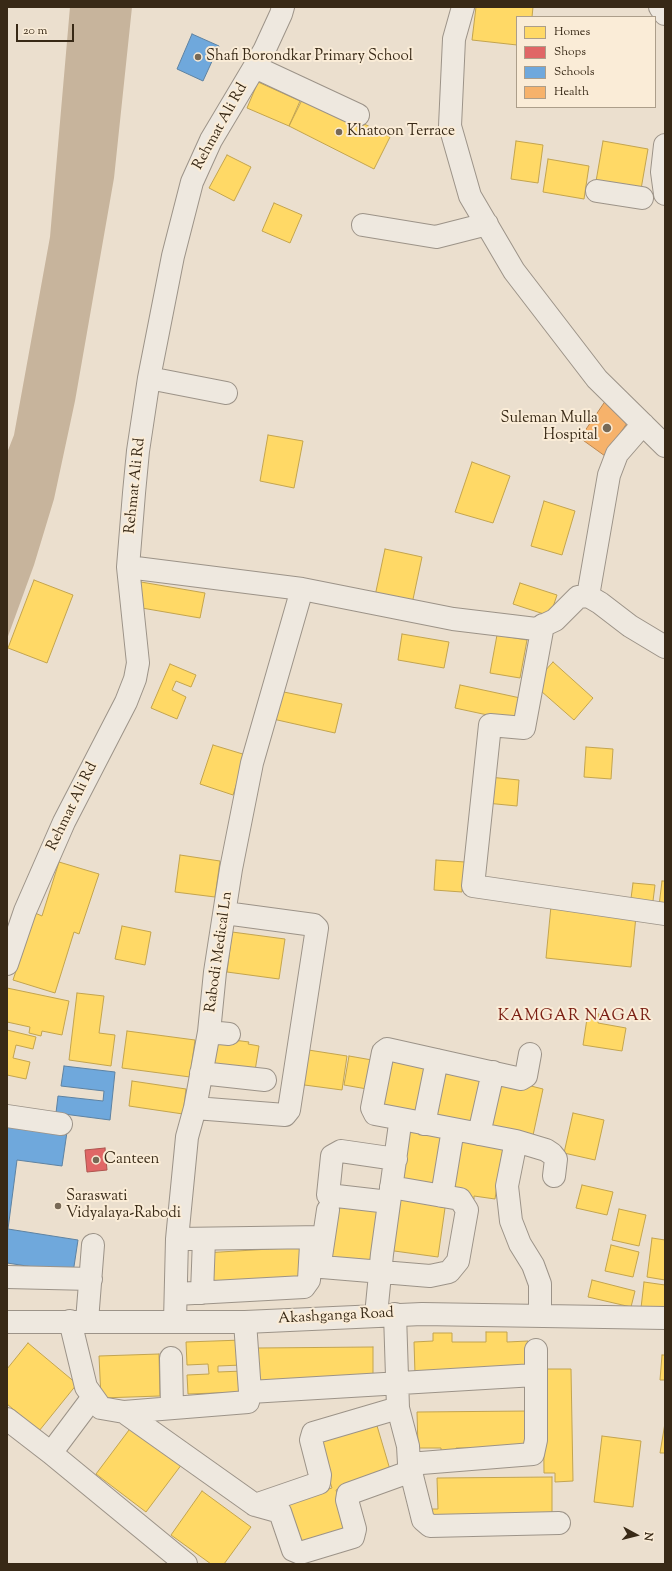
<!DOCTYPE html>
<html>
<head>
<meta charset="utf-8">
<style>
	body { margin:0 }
	#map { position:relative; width:672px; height:1571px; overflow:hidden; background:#ebdfce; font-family:"Sorts Mill Goudy",serif }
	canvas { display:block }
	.frame { position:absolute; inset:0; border:8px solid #382916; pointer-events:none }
	.legend { position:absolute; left:516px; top:16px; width:140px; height:92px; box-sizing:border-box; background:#faecd7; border:1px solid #ac9e8a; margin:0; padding:5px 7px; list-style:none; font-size:12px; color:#382916 }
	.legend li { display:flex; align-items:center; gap:8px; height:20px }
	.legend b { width:20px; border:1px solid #ac9e8a }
	.north { position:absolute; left:616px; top:1515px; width:40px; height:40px; -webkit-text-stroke:3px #faecd7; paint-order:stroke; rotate:97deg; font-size:11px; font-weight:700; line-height:16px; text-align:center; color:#382916 }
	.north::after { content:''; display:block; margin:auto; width:14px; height:18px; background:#382916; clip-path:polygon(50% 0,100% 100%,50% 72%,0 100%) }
	.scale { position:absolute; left:16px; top:24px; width:58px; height:18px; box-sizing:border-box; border:2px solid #382916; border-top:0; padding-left:5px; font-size:12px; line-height:14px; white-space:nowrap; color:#382916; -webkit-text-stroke:3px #faecd7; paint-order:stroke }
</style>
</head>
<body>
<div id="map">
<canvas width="672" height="1571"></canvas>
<div class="frame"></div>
<ul class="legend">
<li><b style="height:11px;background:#ffd966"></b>Homes</li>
<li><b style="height:11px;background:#e06666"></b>Shops</li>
<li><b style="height:11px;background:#6fa8dc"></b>Schools</li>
<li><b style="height:11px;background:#f6b26b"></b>Health</li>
</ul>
<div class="north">N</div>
<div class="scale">20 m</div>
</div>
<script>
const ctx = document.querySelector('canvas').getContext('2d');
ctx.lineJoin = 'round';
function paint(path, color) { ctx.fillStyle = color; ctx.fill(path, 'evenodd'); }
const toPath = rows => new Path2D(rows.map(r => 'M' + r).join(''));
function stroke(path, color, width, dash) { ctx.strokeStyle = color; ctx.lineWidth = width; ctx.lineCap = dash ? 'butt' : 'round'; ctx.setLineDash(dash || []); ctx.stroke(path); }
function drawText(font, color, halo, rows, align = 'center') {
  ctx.font = font + ' "Sorts Mill Goudy",serif'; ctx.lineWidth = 4; ctx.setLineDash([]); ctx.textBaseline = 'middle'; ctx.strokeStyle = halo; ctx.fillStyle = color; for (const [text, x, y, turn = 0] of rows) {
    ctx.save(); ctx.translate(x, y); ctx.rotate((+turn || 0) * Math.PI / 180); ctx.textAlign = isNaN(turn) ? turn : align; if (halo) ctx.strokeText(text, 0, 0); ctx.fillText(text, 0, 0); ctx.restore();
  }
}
const water = toPath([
	[70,7,132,7,114,178,75,401,54,499,34,565,7,639,7,453,14,435,50,237]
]);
const homes = toPath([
	[476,7,533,7,532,17,517,17,517,45,472,40,476,7],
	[258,82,300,101,289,126,247,108,258,82],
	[305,94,390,137,374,169,289,126,305,94],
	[516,141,543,145,538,183,511,179,516,141],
	[603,141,648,149,640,195,595,187,603,141],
	[227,155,251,167,234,201,209,188,227,155],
	[548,159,589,166,584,199,543,192,548,159],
	[274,203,302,215,290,243,262,231,274,203],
	[268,435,303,441,294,488,260,481,268,435],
	[472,462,510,476,493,523,455,512,472,462],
	[544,501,575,511,562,555,531,546,544,501],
	[385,549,422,557,412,604,375,596,385,549],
	[34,580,73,595,47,663,8,648,34,580],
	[141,582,205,593,200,618,136,607,141,582],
	[520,583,557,595,550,616,513,604,520,583],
	[402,634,449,642,444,668,398,660,402,634],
	[497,635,527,640,520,678,490,673,497,635],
	[553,662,593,698,574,720,533,684,553,662],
	[170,664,196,675,191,687,176,681,172,690,186,697,177,719,151,708,170,664],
	[460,685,525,699,520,722,455,708,460,685],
	[279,691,342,704,335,733,273,719,279,691],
	[213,745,246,755,233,795,200,784,213,745],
	[586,747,613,749,611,779,584,777,586,747],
	[489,777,519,780,517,806,486,803,489,777],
	[180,855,220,861,215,897,175,892,180,855],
	[436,860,465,862,462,892,434,890,436,860],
	[59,862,99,874,79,934,74,932,55,993,13,980,35,913,42,916,59,862],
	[662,881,665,881,665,907,659,906,662,881],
	[633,883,655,885,652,909,630,906,633,883],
	[551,906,636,916,631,967,546,958,551,906],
	[122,926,151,932,145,965,115,959,122,926],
	[232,932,285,939,279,979,227,972,232,932],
	[7,988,69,1001,62,1035,42,1031,41,1036,29,1033,30,1027,7,1022,7,988],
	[77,993,104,996,99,1033,115,1035,111,1066,69,1060,77,993],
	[588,1012,599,1014,598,1023,626,1028,622,1051,583,1045,588,1012],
	[7,1030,36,1037,33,1049,16,1045,13,1058,30,1062,26,1079,7,1075,7,1030],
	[127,1031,195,1040,190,1077,122,1068,127,1031],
	[211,1037,249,1042,248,1044,259,1046,254,1077,207,1070,211,1037],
	[302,1049,347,1056,342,1090,297,1084,302,1049],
	[386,1054,431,1065,421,1118,376,1110,386,1054],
	[349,1056,372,1060,367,1089,344,1085,349,1056],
	[441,1064,488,1074,477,1124,431,1118,441,1064],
	[495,1077,543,1089,532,1140,483,1129,495,1077],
	[132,1081,186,1089,183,1114,129,1106,132,1081],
	[573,1113,604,1120,595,1160,564,1153,573,1113],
	[403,1130,449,1138,441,1192,394,1185,403,1130],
	[454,1135,504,1142,495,1199,474,1196,474,1199,460,1197,446,1190,454,1135],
	[582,1185,613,1192,607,1215,576,1208,582,1185],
	[395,1194,446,1201,438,1257,387,1250,395,1194],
	[335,1199,385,1206,375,1270,325,1262,335,1199],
	[619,1209,646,1215,639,1246,612,1240,619,1209],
	[652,1238,665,1240,665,1280,647,1277,652,1238],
	[611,1245,639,1252,633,1277,605,1271,611,1245],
	[303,1247,304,1283,203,1283,204,1253,303,1247],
	[592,1280,635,1291,631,1307,588,1297,592,1280],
	[644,1282,665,1285,665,1311,641,1308,644,1282],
	[486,1332,507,1332,507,1342,528,1341,528,1372,415,1374,414,1342,433,1341,433,1333,452,1333,452,1342,486,1342,486,1332],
	[242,1340,242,1365,218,1366,218,1372,243,1371,243,1392,188,1394,187,1375,209,1374,208,1364,187,1365,186,1342,242,1340],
	[28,1343,77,1384,39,1431,7,1404,7,1369,28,1343],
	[373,1347,373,1381,257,1382,257,1348,373,1347],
	[159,1354,160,1396,101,1398,99,1356,159,1354],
	[662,1355,665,1355,665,1380,660,1380,662,1355],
	[543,1369,571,1369,573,1481,555,1482,555,1473,544,1473,543,1369],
	[530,1411,530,1448,456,1448,456,1453,441,1453,441,1448,418,1448,417,1412,530,1411],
	[375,1419,391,1473,336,1490,349,1534,299,1549,285,1502,332,1488,316,1438,375,1419],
	[665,1423,665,1453,660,1453,665,1423],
	[132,1426,182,1464,146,1512,96,1474,132,1426],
	[602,1436,641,1441,633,1507,594,1502,602,1436],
	[552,1477,552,1519,428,1520,428,1509,438,1509,437,1478,552,1477],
	[202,1491,251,1527,224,1564,211,1564,171,1535,202,1491]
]);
const shops = toPath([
	[105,1148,107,1170,87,1172,85,1150,105,1148]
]);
const schools = toPath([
	[192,34,219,46,203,81,177,69,192,34],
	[64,1066,115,1072,110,1120,56,1113,58,1096,103,1101,104,1091,61,1086,64,1066],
	[7,1123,67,1132,62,1166,17,1160,8,1229,78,1240,73,1273,7,1263,7,1123]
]);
const health = toPath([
	[606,400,631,417,605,456,580,438,606,400]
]);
const minor = toPath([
	[463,7,454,39,450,126,470,196,514,271,597,379,665,446],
	[660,7,665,14],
	[255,67,358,115],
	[665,145,662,172,665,194],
	[597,191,642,198],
	[363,225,436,237,487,224],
	[149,378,226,393],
	[128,567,302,589,453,619,536,629,555,620,578,597,588,596,600,603,630,626,665,647],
	[588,596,609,475,617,454,643,424],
	[543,625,524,728,490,725,473,886,665,914],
	[7,964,25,911,64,822,126,702,135,679,138,663,128,567,134,493,138,451,149,378,173,256,192,182,211,140,264,51,281,14,283,7],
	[209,1032,229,1034],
	[201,1073,265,1080],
	[195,1108,285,1115,289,1110,317,928,314,925,225,913],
	[7,1116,61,1124],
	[407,1120,375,1114,372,1108,383,1052,387,1049,521,1079,526,1076,530,1054],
	[424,1124,437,1060],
	[479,1134,493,1072],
	[516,1141,507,1186,511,1221,520,1244,533,1265,540,1284,540,1316],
	[442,1196,453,1129],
	[389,1202,328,1195,332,1156,341,1151,396,1159],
	[328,1210,320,1263,322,1267,430,1276,449,1272,458,1261,467,1210,460,1199,391,1187],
	[177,1239,324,1237],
	[7,1277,91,1279],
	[202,1293,204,1239],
	[176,1294,304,1287,309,1280,311,1245],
	[395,1314,398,1408,408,1446,409,1464,533,1454,536,1440,536,1350],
	[376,1315,382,1254,400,1124,407,1120,516,1141,546,1150,552,1154,556,1159,554,1176],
	[70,1321,86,1387,101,1408,124,1412,248,1402,250,1392,535,1375],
	[87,1321,93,1245],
	[175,1321,177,1239,187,1137,195,1108,209,1032,215,972,231,869,252,763,302,589],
	[7,1322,245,1322,422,1314,665,1318],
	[245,1322,250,1392],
	[171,1358,172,1408],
	[93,1397,51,1453,186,1564],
	[124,1412,255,1505,280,1512,293,1550,300,1553,353,1537,355,1529,347,1500,348,1494,409,1472],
	[7,1419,51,1453],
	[409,1464,423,1520,430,1526,559,1523],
	[255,1505,319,1483,320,1475,311,1440,313,1433,398,1408]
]);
const markers = [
	[198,57,4,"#776956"],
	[339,132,4,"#776956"],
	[607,428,5,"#776956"],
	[96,1160,4,"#776956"],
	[58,1206,4,"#776956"]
];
const poiNames = [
	["Shafi Borondkar Primary School",206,57],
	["Khatoon Terrace",347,132],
	["Suleman Mulla",598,419,"right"],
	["Hospital",598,436,"right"],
	["Canteen",104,1160],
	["Saraswati",66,1197],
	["Vidyalaya-Rabodi",66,1214]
];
const streetNames = [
	["Rehmat Ali Rd",221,127,-61],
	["Rehmat Ali Rd",136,486,-84],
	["Rehmat Ali Rd",73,807,-64],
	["Rabodi Medical Ln",220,952,-82],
	["Akashganga Road",336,1317,-3]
];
const neighbourhoodNames = [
	["KAMGAR NAGAR",575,1017]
];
paint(water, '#c7b49c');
paint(homes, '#ffd966');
stroke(homes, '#c3a44e', 1);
paint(shops, '#e06666');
stroke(shops, '#ae544e', 1);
paint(schools, '#6fa8dc');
stroke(schools, '#5e82a1', 1);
paint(health, '#f6b26b');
stroke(health, '#bd8952', 1);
stroke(minor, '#9c9388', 24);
stroke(minor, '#eee8df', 22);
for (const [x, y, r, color] of markers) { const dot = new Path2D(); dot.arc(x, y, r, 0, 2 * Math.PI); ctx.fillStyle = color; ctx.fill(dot); stroke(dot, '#faecd7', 1.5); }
drawText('15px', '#382916', '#faecd7', poiNames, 'left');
drawText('15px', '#382916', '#faecd7', streetNames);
ctx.letterSpacing = '1px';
drawText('16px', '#7a1f14', '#faecd7', neighbourhoodNames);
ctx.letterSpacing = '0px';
</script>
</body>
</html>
